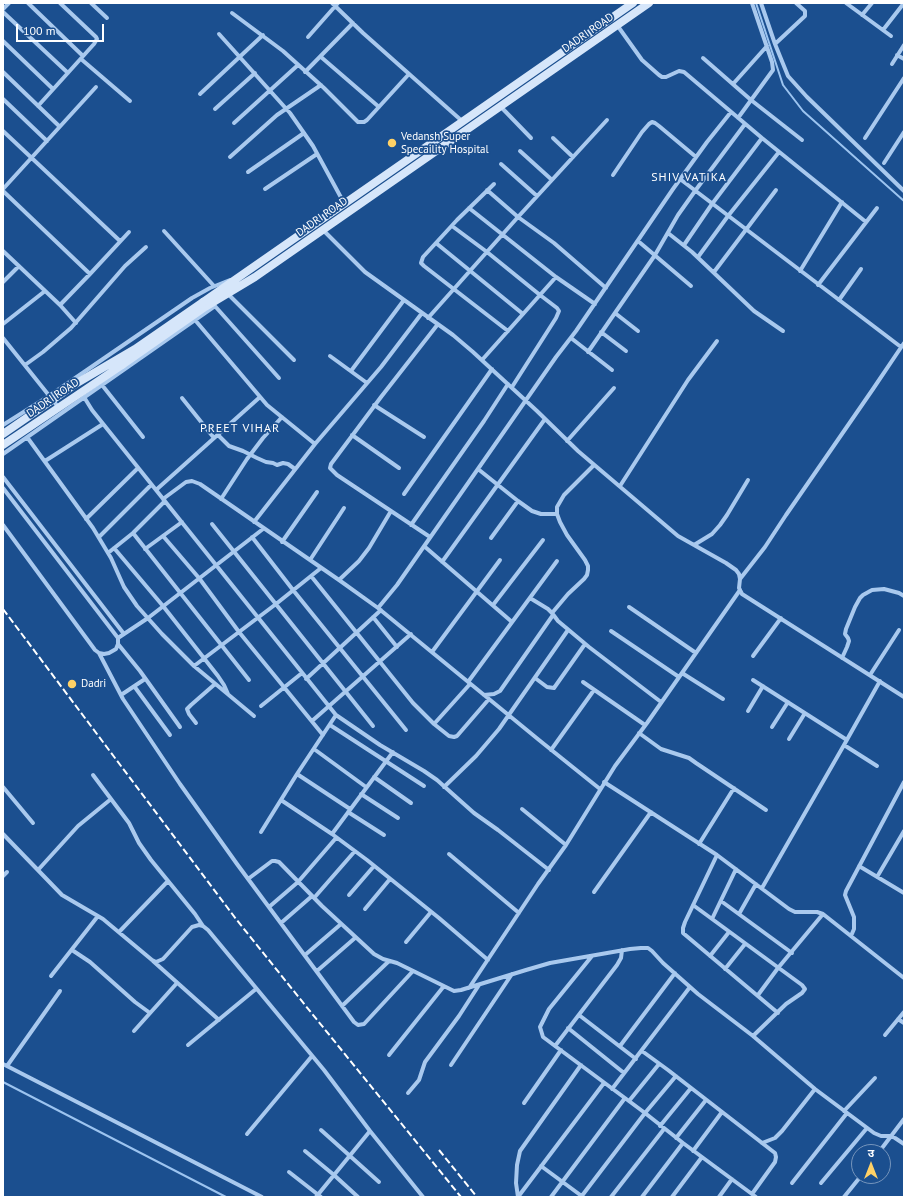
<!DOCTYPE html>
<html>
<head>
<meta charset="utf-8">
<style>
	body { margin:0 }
	#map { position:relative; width:907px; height:1200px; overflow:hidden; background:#1b4f8f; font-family:"PT Sans","Noto Sans Devanagari",sans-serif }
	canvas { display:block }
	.frame { position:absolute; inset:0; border:4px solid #fff; pointer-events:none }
	.north { position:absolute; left:851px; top:1144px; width:40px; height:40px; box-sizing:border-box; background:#1b4f8f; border:1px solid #7695bc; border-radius:50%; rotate:0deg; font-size:11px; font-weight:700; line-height:16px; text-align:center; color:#fff }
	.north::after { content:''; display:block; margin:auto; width:14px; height:18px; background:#ffd166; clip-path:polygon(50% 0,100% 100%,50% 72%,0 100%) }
	.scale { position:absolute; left:16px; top:24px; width:88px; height:18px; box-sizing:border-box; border:2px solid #fff; border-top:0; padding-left:5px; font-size:12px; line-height:14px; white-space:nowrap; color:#fff; -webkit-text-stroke:3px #1b4f8f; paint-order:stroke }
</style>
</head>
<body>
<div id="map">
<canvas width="907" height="1200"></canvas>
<div class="frame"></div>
<div class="north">उ</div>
<div class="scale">100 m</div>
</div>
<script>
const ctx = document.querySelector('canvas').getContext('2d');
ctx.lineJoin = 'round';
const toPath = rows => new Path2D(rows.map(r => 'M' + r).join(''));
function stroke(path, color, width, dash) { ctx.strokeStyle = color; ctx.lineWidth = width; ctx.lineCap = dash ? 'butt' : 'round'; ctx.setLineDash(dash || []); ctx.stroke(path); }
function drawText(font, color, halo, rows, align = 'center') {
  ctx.font = font + ' "PT Sans",sans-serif'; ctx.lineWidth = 3.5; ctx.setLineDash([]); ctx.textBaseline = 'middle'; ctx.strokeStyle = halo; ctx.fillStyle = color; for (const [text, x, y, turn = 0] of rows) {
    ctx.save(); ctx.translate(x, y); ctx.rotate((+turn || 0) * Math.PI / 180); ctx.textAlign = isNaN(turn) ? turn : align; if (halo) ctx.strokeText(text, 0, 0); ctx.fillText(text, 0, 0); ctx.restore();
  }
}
const stream = toPath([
	[756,3,783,85,803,111,904,201],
	[3,1082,226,1197]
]);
const street = toPath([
	[28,3,83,56],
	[91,3,107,18],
	[332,3,363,33,462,121],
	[761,3,775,44,788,76,807,97,904,191],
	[846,3,891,36],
	[3,9,9,3],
	[3,12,68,73],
	[232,13,283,51,324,88,358,122,364,122,367,120,409,74],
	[862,15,872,3],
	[617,25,642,60,659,75,662,77,666,77,679,71,684,72,762,138,866,222],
	[883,30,904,3],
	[219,34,290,113,313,146,344,203],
	[308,37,338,3],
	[3,41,53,89],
	[775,44,805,16,805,11,796,3],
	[897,55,904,59],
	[321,57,379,107],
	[703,58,751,100,802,140],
	[81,59,130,101],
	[892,64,904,45],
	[3,72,59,126],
	[305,72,353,23],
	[733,84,767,46],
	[200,94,263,35],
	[3,99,47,141],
	[38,106,94,44,97,39,96,37,60,3],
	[501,107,531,138],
	[215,109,255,73],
	[738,118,773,70,772,62,752,3],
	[234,123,298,65],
	[3,131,120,241],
	[553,138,573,157],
	[865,138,904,78],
	[520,151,552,180],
	[230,157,277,115,321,85],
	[884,163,904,132],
	[501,164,537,196],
	[248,172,304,133],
	[613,175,642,132,649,124,652,122,655,123,659,126,696,157],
	[680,179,901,347],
	[494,184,457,220,423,257,421,263,424,266,508,331],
	[3,189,96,87],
	[265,189,317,154],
	[487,190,518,217,554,243,606,288],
	[3,191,90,274],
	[469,208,556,277,595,304],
	[452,226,487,252,540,295,557,308,559,311,556,318,512,387],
	[323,230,365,272,453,335,473,352,537,411,578,451,678,536,726,563,736,570,739,574,740,579,739,588,742,594,904,697],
	[164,231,214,286],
	[668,233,692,252,754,311,783,331],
	[638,241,691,286],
	[436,243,523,314],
	[684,245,712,204,762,138],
	[3,251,60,305,76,323],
	[698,257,728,216,779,152],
	[800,271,842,202],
	[714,272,776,190],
	[3,282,19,266],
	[818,285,877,208],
	[228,294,294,360],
	[839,300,861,269],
	[60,305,90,274,129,232],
	[214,305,279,378],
	[615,313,638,331],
	[428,318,518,217,607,120],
	[195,320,267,405,315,444],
	[3,324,45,291],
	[601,332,626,351],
	[3,338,59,408],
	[571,338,612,370],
	[588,352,655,255,678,215,695,191,745,124],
	[330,356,367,383],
	[482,360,556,277],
	[25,365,43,352,71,328,125,266,146,247],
	[351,371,404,300],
	[102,385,143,437],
	[84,397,92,410,336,715,380,745,424,771,437,780,474,813,498,830,549,870],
	[182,398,214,438],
	[374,405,424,437],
	[3,425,49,396,192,298,210,288,230,280],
	[218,435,229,446,243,451,257,458,266,462,273,463,277,465,283,463,288,464,295,469],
	[352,435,399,468],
	[27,437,93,528,111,558,124,587,137,606,162,634,194,666,254,716],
	[567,441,614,388],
	[3,454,215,306],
	[45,461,103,424],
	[478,469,518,501,532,511,541,514,557,514],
	[3,477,124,634],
	[620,486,688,380,717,341],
	[3,488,118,638,118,644,116,649,109,653,104,654,99,653,95,650,3,525],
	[156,490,260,397],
	[404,494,492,369],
	[163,499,186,482,192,481,200,484,339,580,378,608,539,740,600,789],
	[221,499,247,459,263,438,282,417],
	[86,519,138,468],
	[254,522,315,444,381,367,422,313],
	[212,524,373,726],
	[411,525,484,421,508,384],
	[133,533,249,680],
	[163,536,199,578,239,632,323,735],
	[99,537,151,485],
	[252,537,293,590,406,730],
	[430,537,337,475,330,468,331,464,381,397,438,324],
	[491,538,518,501],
	[282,542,317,492],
	[694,545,712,534,720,525,727,515,748,480],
	[424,546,512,622],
	[114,548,163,606,218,676,224,685,228,694],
	[145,549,182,522],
	[108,553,133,533,165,501],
	[310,560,344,508],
	[442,562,545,419],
	[311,576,413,703,434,724,449,736,454,737,457,736,489,699],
	[740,579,765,547,786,515,873,389,904,343],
	[339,580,359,561,369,548,391,511],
	[530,598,548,609,552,613,558,621,589,647,661,702],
	[493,605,543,540],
	[629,607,696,653],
	[378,608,397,585,556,357,576,331,673,189,707,142,731,112],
	[552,613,568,594,584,579,587,575,588,570,588,566,585,560,567,535,560,522,557,514,557,507,564,495,594,465],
	[373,617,397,647],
	[611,631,679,677],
	[118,638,148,618,263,529],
	[118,644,140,671,180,727],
	[432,652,500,560],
	[99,653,123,699,180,784,237,864,354,1022,358,1025,364,1024,413,971],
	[753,656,781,618],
	[842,658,847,647,849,641,848,638,845,634,846,629,855,607,860,598,863,595,872,590,884,589,899,593,904,596],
	[194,666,276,604,321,568],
	[682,673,723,699],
	[870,675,899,630],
	[535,678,547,687,554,688,585,644],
	[306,679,381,610],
	[753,680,847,740],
	[468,682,557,561],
	[583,682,645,725],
	[134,686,170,735],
	[121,695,145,679],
	[484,695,494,694,500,691,553,615],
	[261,706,302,673],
	[748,711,763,686],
	[312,721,411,634],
	[196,723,189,714,187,709,191,705,215,684],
	[434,724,470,684],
	[330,725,424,786],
	[772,727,788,702],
	[639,733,661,749,689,758,696,763,766,810],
	[789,739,805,713],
	[844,745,877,766],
	[314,749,366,787],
	[551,750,594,690],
	[297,774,350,809],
	[93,775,129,823,139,843,151,860,195,914,203,926],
	[374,777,411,803],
	[604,782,717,855,789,909,795,912,817,912,823,914,904,978],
	[3,787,33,823],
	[444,787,476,756,499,729,568,630],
	[361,794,398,818],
	[281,800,332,834,367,860,439,918,488,960],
	[522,809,566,845],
	[348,812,384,835],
	[261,832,297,774,336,715],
	[3,834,62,895,103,919,152,960,156,962,163,959,192,927,199,925,203,926,208,930,324,1070,370,1131,423,1197],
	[332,834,393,752],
	[699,844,734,788],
	[449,854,519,913],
	[717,855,685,922,683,928,683,933,778,1013],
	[859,866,904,893],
	[38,870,78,826,111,799],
	[3,876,7,872],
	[877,877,904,831],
	[248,879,272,861,275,861,279,862,322,906,374,954,383,959,397,963,454,991,461,990,526,970,550,963,630,949,641,948,648,948,652,951,663,963,698,994,753,1036,815,1089,874,1133,881,1136,890,1136,895,1138,904,1144],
	[762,888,844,745,880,681],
	[594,892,651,812],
	[349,895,374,866],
	[314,898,355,851],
	[721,901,792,953],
	[693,905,802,985,805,989,802,993,786,1004,753,1036],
	[269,907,298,882,336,838],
	[365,909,390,879],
	[739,914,756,884],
	[712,919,736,869],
	[281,923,312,896],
	[119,932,168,881],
	[851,936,854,929,854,917,845,895,846,891,904,782],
	[406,942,431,912],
	[72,950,90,962,135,1002,150,1013],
	[305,955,341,924],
	[592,956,549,1009,540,1027,543,1037,645,1113,683,1143,756,1197],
	[710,956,729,932],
	[153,961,219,1020],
	[725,969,745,944],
	[317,971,355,938],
	[51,976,98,916],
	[469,988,538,884,566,845,615,766,647,723,740,590],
	[758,995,778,968,823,914],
	[342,1006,389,961],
	[579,1015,636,1059],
	[898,1019,904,1023],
	[568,1028,624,1073],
	[134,1031,177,983],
	[885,1035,904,1012],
	[188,1045,256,989],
	[555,1046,617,965,621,958,622,950],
	[620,1046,675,973],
	[642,1051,668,1070,775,1153,776,1157,775,1162,752,1194],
	[389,1055,444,986],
	[3,1064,262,1197],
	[451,1065,512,974],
	[7,1066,60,991],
	[612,1089,690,987],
	[408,1093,419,1080,425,1062,459,1016,479,985],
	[629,1101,659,1064],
	[524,1103,561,1050],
	[844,1111,875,1078],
	[660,1126,691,1088],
	[321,1130,379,1182],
	[247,1134,312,1056],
	[676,1138,706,1100],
	[762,1143,775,1138,782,1131,815,1089],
	[305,1151,334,1175,358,1197],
	[693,1151,722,1112],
	[879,1152,904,1119],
	[541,1166,583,1197],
	[289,1172,321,1197],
	[792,1183,847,1113],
	[821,1183,867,1128],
	[316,1197,370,1131],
	[518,1197,516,1183,517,1165,520,1151,581,1065],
	[518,1197,604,1083],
	[551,1197,625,1098],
	[581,1197,645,1113,676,1076],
	[611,1197,664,1129],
	[642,1197,683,1143],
	[672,1197,702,1157],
	[719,1197,732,1179],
	[844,1197,861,1176]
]);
const secondary = toPath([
	[203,302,633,3],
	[122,365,205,307,255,277,649,3]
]);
const rail = toPath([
	[3,609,236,919,305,1005,461,1197],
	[439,1150,477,1197]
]);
const secondaryBridge = toPath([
	[3,434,77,383,135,349,203,302],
	[3,445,122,365]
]);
const markers = [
	[392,143,5,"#ffd166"],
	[72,684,5,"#ffd166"]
];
const streetNames = [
	["DADRI ROAD",588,33,-35],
	["DADRI ROAD",322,217,-35],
	["DADRI ROAD",53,398,-34]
];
const poiNames = [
	["Vedansh Super",401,137],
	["Specaility Hospital",401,150],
	["Dadri",81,684]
];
const neighbourhoodNames = [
	["SHIV VATIKA",689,178],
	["PREET VIHAR",240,429]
];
stroke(stream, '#9cc4f0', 2);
stroke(street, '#a9c9ee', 4);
stroke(secondary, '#d6e6fa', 8);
stroke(rail, '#fff', 2, [7, 3]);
stroke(secondaryBridge, '#d6e6fa', 8);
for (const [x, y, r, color] of markers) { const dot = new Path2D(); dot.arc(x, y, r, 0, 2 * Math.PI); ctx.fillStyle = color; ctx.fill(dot); stroke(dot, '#1b4f8f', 1.5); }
drawText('11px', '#fff', '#1b4f8f', streetNames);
drawText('11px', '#fff', '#1b4f8f', poiNames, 'left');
ctx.letterSpacing = '1px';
drawText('12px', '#fff', '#1b4f8f', neighbourhoodNames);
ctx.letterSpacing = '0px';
</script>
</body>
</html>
